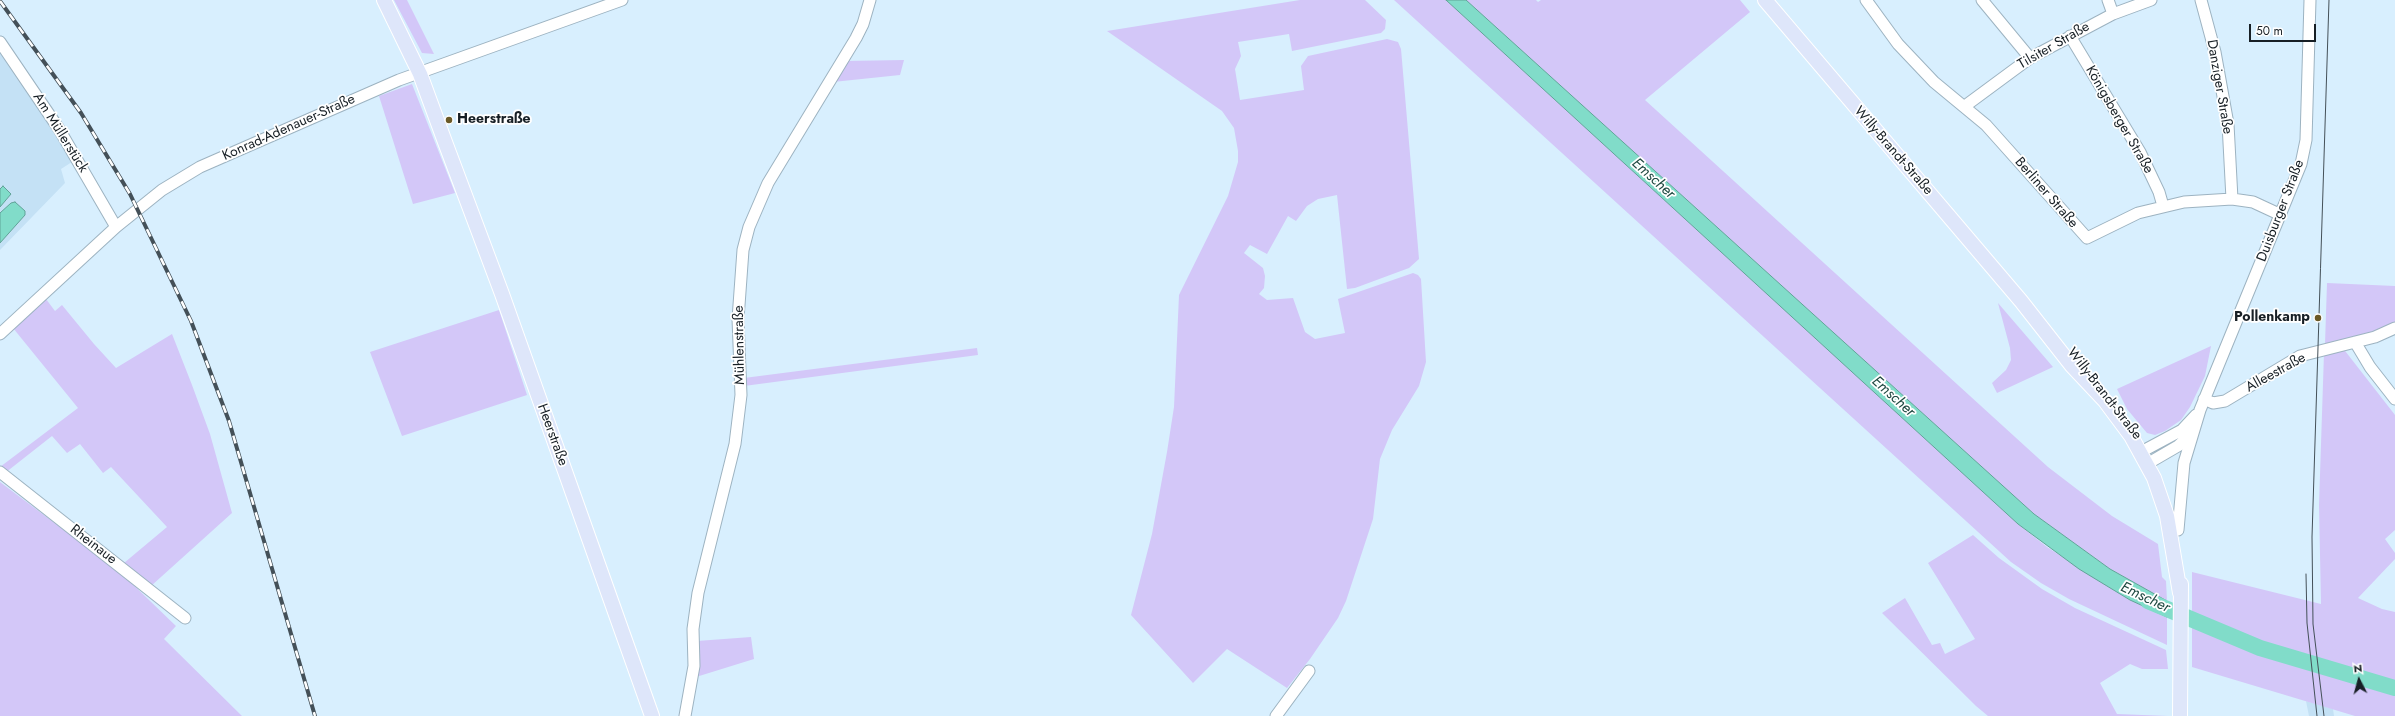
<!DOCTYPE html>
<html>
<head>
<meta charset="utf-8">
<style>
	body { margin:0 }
	#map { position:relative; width:2395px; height:716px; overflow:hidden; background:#d8effe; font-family:Jost,sans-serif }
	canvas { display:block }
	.north { position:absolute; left:2339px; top:660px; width:40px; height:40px; -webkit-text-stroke:3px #fff; paint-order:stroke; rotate:354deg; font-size:11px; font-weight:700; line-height:16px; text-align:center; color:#171f25 }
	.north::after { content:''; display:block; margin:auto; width:14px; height:18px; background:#171f25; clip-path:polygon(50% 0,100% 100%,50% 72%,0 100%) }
	.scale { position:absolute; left:2249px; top:24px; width:67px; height:18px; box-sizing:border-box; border:2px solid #171f25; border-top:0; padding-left:5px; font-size:12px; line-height:14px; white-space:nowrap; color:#171f25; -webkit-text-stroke:3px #fff; paint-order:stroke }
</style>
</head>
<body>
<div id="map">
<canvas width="2395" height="716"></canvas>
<div class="north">N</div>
<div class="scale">50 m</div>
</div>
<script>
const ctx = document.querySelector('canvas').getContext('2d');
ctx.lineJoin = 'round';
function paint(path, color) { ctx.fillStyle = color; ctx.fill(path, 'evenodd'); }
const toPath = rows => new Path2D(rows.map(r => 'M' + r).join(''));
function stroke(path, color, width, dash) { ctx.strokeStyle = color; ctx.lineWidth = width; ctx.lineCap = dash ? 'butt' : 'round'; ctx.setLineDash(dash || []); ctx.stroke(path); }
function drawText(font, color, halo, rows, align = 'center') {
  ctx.font = font + ' Jost,sans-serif'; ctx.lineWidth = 3.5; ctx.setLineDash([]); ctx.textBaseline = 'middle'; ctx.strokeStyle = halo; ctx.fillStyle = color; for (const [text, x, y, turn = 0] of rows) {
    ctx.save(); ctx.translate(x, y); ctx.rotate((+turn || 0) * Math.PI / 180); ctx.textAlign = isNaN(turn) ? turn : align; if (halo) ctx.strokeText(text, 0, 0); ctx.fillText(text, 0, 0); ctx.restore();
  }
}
const built = toPath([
	[0,50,75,160,61,169,65,183,0,250],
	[2306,701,2333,709,2334,716,2309,716]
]);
const green = toPath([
	[394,0,407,0,434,54,422,53],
	[1300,0,1365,0,1386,20,1385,29,1381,33,1292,51,1289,34,1238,42,1241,56,1235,69,1240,100,1304,90,1301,66,1308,56,1387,39,1398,42,1401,49,1419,259,1409,268,1355,288,1347,289,1337,195,1318,199,1307,206,1296,221,1288,216,1267,254,1250,245,1244,253,1263,268,1265,276,1264,288,1259,294,1267,300,1293,298,1305,332,1315,339,1345,333,1338,299,1413,273,1418,275,1421,279,1426,362,1419,386,1392,430,1380,459,1373,519,1346,601,1338,618,1310,659,1287,688,1227,649,1193,683,1131,615,1152,534,1167,452,1174,407,1179,295,1228,196,1238,162,1238,151,1234,128,1222,111,1107,31],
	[1394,0,1446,0,2018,524,2047,547,2130,600,2167,617,2167,645,2069,599,2041,583,2011,562],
	[1466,0,1536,0,1538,2,1541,0,1740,0,1750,12,1645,100,2048,467,2112,516,2158,544,2162,577,2166,581,2167,601,2110,569,2034,514],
	[904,60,900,75,833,82,845,61],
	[412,84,455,193,413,204,379,96],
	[2327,283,2395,286,2395,322,2383,329,2325,344],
	[46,299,55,311,62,305,94,344,116,368,172,334,192,385,210,434,232,513,151,586,124,563,167,527,111,467,103,473,80,444,67,453,52,436,5,473,0,467,78,408,13,328],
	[1998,303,2053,367,1997,393,1992,383,2006,370,2011,360,2010,348],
	[499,310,527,395,402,436,370,352],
	[2211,346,2205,376,2190,407,2181,420,2165,431,2155,435,2147,433,2127,409,2117,389],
	[2342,347,2395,415,2395,530,2385,539,2395,553,2395,559,2358,598,2382,609,2395,612,2395,716,2355,716,2192,667,2192,572,2321,604,2319,505,2324,353],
	[977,348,978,355,744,386,744,378],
	[0,482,121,573,176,626,164,639,242,716,0,716],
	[1973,535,1999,558,2042,589,2075,608,2166,650,2168,669,2142,669,2130,664,2100,683,2117,714,2168,716,1988,716,1976,706,1882,613,1905,598,1932,645,1940,643,1945,654,1975,639,1928,563],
	[751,637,754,659,696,677,697,641]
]);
const water = toPath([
	[1446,0,1466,0,2034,514,2110,569,2167,601,2167,617,2130,600,2079,569,2018,524,1446,0],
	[3,186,11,194,0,207,0,189,3,186],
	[15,202,25,211,25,215,0,243,0,213,11,203,15,202]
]);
const river = toPath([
	[2148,601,2260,648,2395,688]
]);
const minor = toPath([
	[1866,0,1898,44,1934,82,1986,125,2087,238,2138,213,2184,202,2232,199,2253,202,2281,215],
	[1982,0,2030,58],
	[2108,0,2113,14],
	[2201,0,2215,52,2228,124,2232,199],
	[2070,36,2140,152,2159,192,2163,206],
	[0,42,59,129,116,227],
	[1965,106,2030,58,2113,14,2151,0],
	[0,334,116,227,162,190,200,167,399,80,622,0],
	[2355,342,2370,367,2395,399],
	[2204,399,2213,403,2225,401,2300,356,2375,337,2395,328],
	[2141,452,2182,430,2196,415],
	[2147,464,2178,446,2192,433],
	[0,472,185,618],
	[2178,530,2184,463,2200,410,2301,164,2306,140,2310,0],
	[685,716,694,666,693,629,698,593,735,444,741,395,738,319,743,250,749,227,768,183,856,38,863,24,870,0],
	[1276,716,1309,671]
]);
const major = toPath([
	[384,0,420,74,445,142,502,294,652,716],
	[1765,0,2021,301,2072,366,2105,401,2131,436,2154,478,2167,516,2180,593],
	[2180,716,2181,584]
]);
const tram = toPath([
	[2306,574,2307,623,2317,716],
	[2324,716,2313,624,2312,537,2329,0]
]);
const rail = toPath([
	[0,1,81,113,130,194,191,321,229,421,315,716]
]);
const markers = [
	[449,120,4,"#6a5927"],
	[2318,318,4,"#6a5927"]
];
const streetNames = [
	["Tilsiter Straße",2054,46,-30],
	["Danziger Straße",2219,87,80],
	["Königsberger Straße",2119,120,60],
	["Konrad-Adenauer-Straße",289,128,-24],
	["Am Müllerstück",60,133,58],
	["Willy-Brandt-Straße",1893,151,49],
	["Berliner Straße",2046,193,49],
	["Duisburger Straße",2281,211,-69],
	["Mühlenstraße",740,345,-91],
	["Alleestraße",2276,373,-29],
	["Willy-Brandt-Straße",2104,394,52],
	["Heerstraße",552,435,70],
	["Rheinaue",93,545,38]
];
const poiNames = [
	["Heerstraße",457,120],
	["Pollenkamp",2310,318,"right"]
];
const waterNames = [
	["Emscher",1653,179,42],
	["Emscher",1893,397,42],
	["Emscher",2145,598,25]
];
paint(built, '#c4e1f5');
paint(green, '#d3c7f8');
paint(water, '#81dcc9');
stroke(water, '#61a398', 1);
stroke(river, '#81dcc9', 16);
stroke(minor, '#9db3c1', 13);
stroke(major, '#fff', 16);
stroke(minor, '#fff', 11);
stroke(major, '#dee6fa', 14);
stroke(tram, '#445058', 1);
stroke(rail, '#445058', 4);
stroke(rail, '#fff', 2.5, [8]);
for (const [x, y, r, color] of markers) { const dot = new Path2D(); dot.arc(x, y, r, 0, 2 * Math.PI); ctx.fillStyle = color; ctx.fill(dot); stroke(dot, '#fff', 1.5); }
drawText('14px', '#171f25', '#fff', streetNames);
drawText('bold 14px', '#171f25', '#fff', poiNames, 'left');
drawText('italic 15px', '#204a42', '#fff', waterNames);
</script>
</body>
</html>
